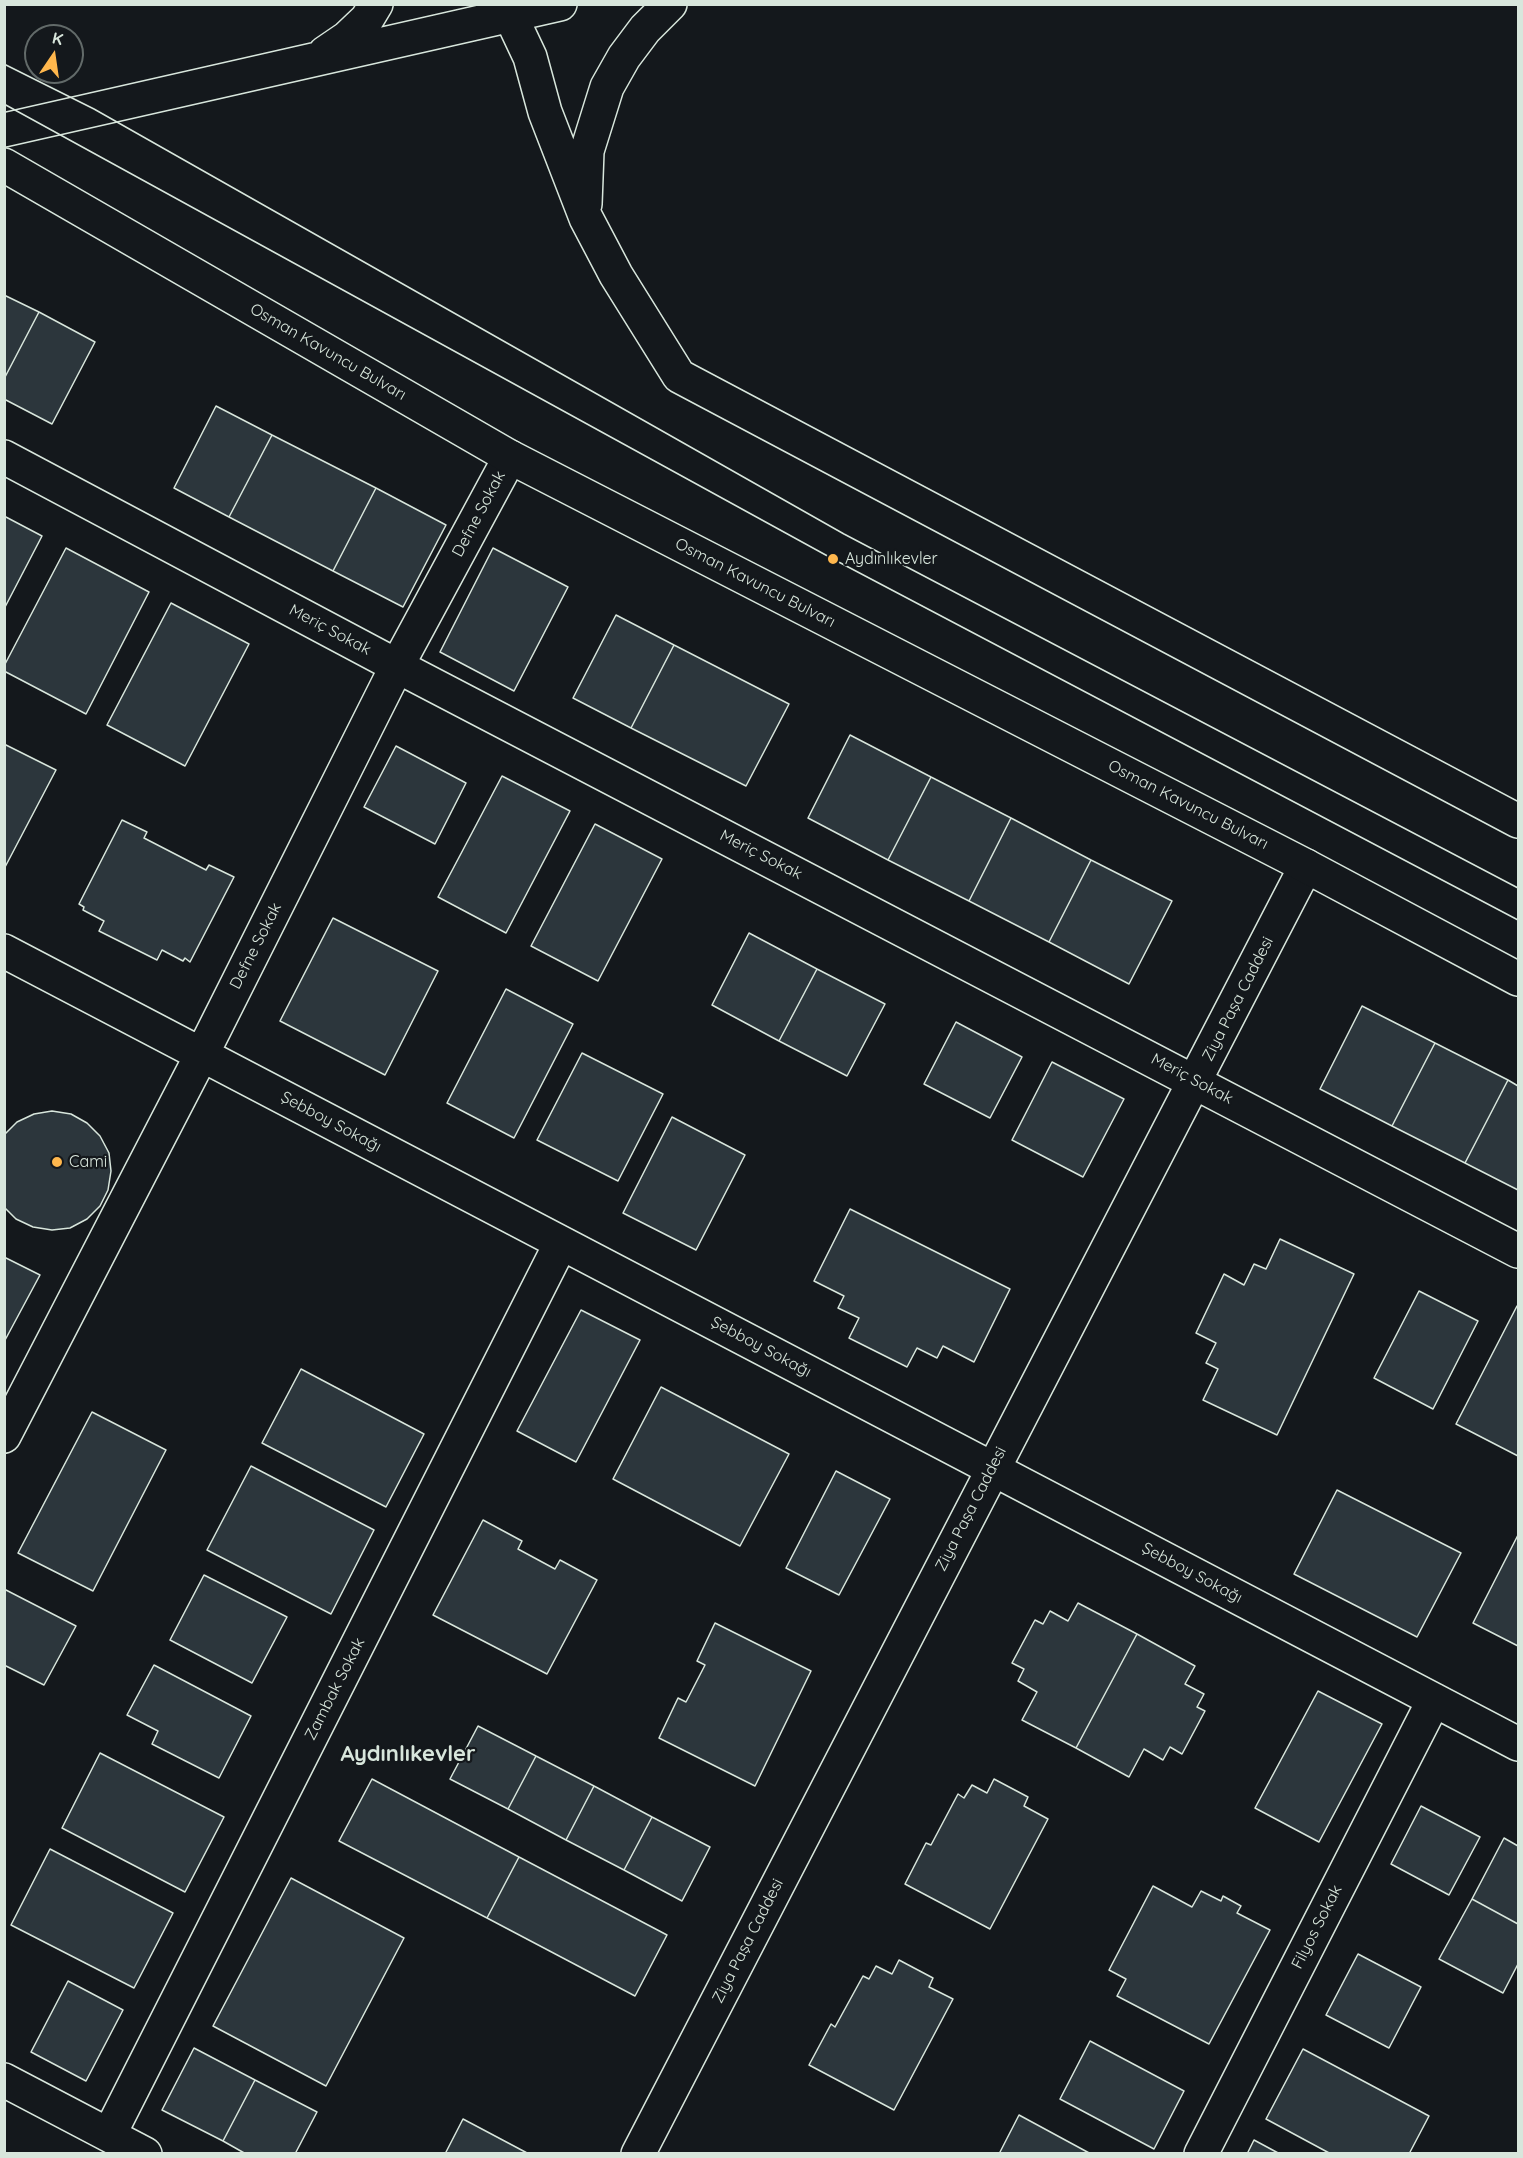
<!DOCTYPE html>
<html>
<head>
<meta charset="utf-8">
<style>
	body { margin:0 }
	#map { position:relative; width:1523px; height:2158px; overflow:hidden; background:#14181c; font-family:Quicksand,sans-serif }
	canvas { display:block }
	.frame { position:absolute; inset:0; border:6px solid #d8e6dc; pointer-events:none }
	.north { position:absolute; left:24px; top:24px; width:60px; height:60px; box-sizing:border-box; background:#14181c; border:2px solid #626a69; border-radius:50%; rotate:13deg; font-size:16px; font-weight:700; line-height:24px; text-align:center; color:#d8e6dc }
	.north::after { content:''; display:block; margin:auto; width:21px; height:27px; background:#ffb74d; clip-path:polygon(50% 0,100% 100%,50% 72%,0 100%) }
</style>
</head>
<body>
<div id="map">
<canvas width="1523" height="2158"></canvas>
<div class="frame"></div>
<div class="north">K</div>
</div>
<script>
const ctx = document.querySelector('canvas').getContext('2d');
ctx.lineJoin = 'round';
function paint(path, color) { ctx.fillStyle = color; ctx.fill(path, 'evenodd'); }
const toPath = rows => new Path2D(rows.map(r => 'M' + r).join(''));
function stroke(path, color, width, dash) { ctx.strokeStyle = color; ctx.lineWidth = width; ctx.lineCap = dash ? 'butt' : 'round'; ctx.setLineDash(dash || []); ctx.stroke(path); }
function drawText(font, color, halo, rows, align = 'center') {
  ctx.font = font + ' Quicksand,sans-serif'; ctx.lineWidth = 4.5; ctx.setLineDash([]); ctx.textBaseline = 'middle'; ctx.strokeStyle = halo; ctx.fillStyle = color; for (const [text, x, y, turn = 0] of rows) {
    ctx.save(); ctx.translate(x, y); ctx.rotate((+turn || 0) * Math.PI / 180); ctx.textAlign = isNaN(turn) ? turn : align; if (halo) ctx.strokeText(text, 0, 0); ctx.fillText(text, 0, 0); ctx.restore();
  }
}
const building = toPath([
	[4,295,39,312,4,379,4,295],
	[39,312,95,342,52,424,4,399,4,379,39,312],
	[216,406,272,435,229,517,174,488,216,406],
	[272,435,376,488,333,571,229,517,272,435],
	[376,488,446,525,403,607,333,571,376,488],
	[4,516,42,536,4,609,4,516],
	[66,548,149,592,86,714,4,671,4,666,66,548],
	[493,548,568,587,514,691,440,652,493,548],
	[171,603,249,644,185,766,107,725,171,603],
	[616,615,674,645,631,728,573,698,616,615],
	[674,645,789,704,746,786,631,728,674,645],
	[850,735,931,777,888,860,808,818,850,735],
	[4,744,56,770,4,869,4,744],
	[396,746,466,783,435,844,364,807,396,746],
	[502,776,570,811,506,933,438,897,502,776],
	[931,777,1011,818,969,901,888,860,931,777],
	[1011,818,1091,860,1049,942,969,901,1011,818],
	[122,820,147,832,144,838,206,870,209,865,234,877,190,962,185,958,183,961,162,950,157,960,99,931,104,921,83,910,84,907,79,904,122,820],
	[595,824,662,859,598,981,531,946,595,824],
	[1091,860,1172,901,1129,984,1049,942,1091,860],
	[333,918,438,971,385,1075,280,1021,333,918],
	[749,933,817,969,779,1041,712,1005,749,933],
	[817,969,885,1004,847,1076,779,1041,817,969],
	[506,989,573,1024,514,1138,447,1103,506,989],
	[1362,1006,1435,1043,1392,1126,1320,1089,1362,1006],
	[956,1022,1022,1057,990,1118,924,1084,956,1022],
	[1435,1043,1508,1080,1465,1163,1392,1126,1435,1043],
	[582,1053,663,1094,618,1181,537,1140,582,1053],
	[1052,1062,1124,1099,1083,1177,1012,1140,1052,1062],
	[1508,1080,1518,1086,1518,1190,1465,1163,1508,1080],
	[52,1111,71,1114,87,1123,100,1136,109,1153,111,1171,108,1190,100,1206,87,1219,70,1228,52,1230,33,1227,16,1219,4,1207,4,1135,17,1122,34,1114,52,1111],
	[672,1117,745,1155,696,1250,623,1213,672,1117],
	[850,1209,1010,1289,974,1362,943,1346,937,1358,917,1348,907,1367,849,1338,859,1318,838,1308,844,1296,814,1281,850,1209],
	[1280,1239,1354,1274,1277,1435,1203,1400,1218,1369,1206,1363,1216,1343,1196,1333,1224,1274,1244,1285,1254,1264,1266,1269,1280,1239],
	[4,1257,40,1275,4,1342,4,1257],
	[1419,1291,1478,1321,1433,1409,1374,1378,1419,1291],
	[1517,1306,1518,1307,1518,1456,1456,1424,1517,1306],
	[581,1310,640,1340,576,1462,517,1431,581,1310],
	[301,1369,424,1434,386,1507,262,1443,301,1369],
	[661,1387,789,1454,740,1546,613,1479,661,1387],
	[92,1412,166,1450,93,1591,18,1553,92,1412],
	[251,1466,374,1530,331,1614,207,1550,251,1466],
	[836,1471,890,1499,839,1595,786,1568,836,1471],
	[1337,1490,1461,1553,1417,1637,1294,1574,1337,1490],
	[483,1520,522,1541,518,1549,555,1569,560,1560,597,1580,547,1674,433,1615,483,1520],
	[1518,1535,1518,1646,1473,1623,1518,1535],
	[204,1575,287,1617,252,1683,170,1640,204,1575],
	[4,1589,76,1626,44,1685,4,1665,4,1589],
	[1078,1603,1137,1634,1076,1748,1022,1720,1037,1692,1018,1681,1024,1669,1012,1663,1035,1620,1043,1624,1050,1611,1068,1621,1078,1603],
	[715,1623,811,1671,755,1786,659,1738,678,1698,686,1702,705,1665,697,1661,715,1623],
	[1137,1634,1195,1666,1185,1684,1204,1694,1197,1707,1205,1711,1182,1754,1170,1747,1163,1760,1144,1749,1129,1777,1076,1748,1137,1634],
	[154,1665,251,1716,219,1778,152,1744,158,1731,127,1715,154,1665],
	[1318,1691,1382,1724,1319,1842,1255,1808,1318,1691],
	[478,1726,536,1756,508,1809,450,1779,478,1726],
	[100,1753,224,1817,185,1892,62,1828,100,1753],
	[536,1756,594,1786,566,1840,508,1809,536,1756],
	[372,1779,519,1857,487,1918,339,1841,372,1779],
	[994,1779,1028,1797,1024,1806,1048,1819,990,1929,905,1884,926,1843,931,1845,958,1794,964,1798,972,1785,987,1793,994,1779],
	[594,1786,652,1817,624,1870,566,1840,594,1786],
	[1421,1806,1480,1837,1449,1895,1391,1864,1421,1806],
	[652,1817,710,1847,682,1901,624,1870,652,1817],
	[1504,1838,1518,1846,1518,1924,1472,1899,1504,1838],
	[50,1849,173,1913,134,1988,11,1925,50,1849],
	[519,1857,667,1935,635,1996,487,1918,519,1857],
	[291,1878,404,1938,326,2086,213,2026,291,1878],
	[1153,1886,1192,1907,1201,1891,1221,1901,1223,1896,1241,1906,1237,1913,1270,1930,1209,2044,1117,1996,1126,1979,1109,1970,1153,1886],
	[1472,1899,1518,1924,1518,1964,1503,1993,1439,1959,1472,1899],
	[1358,1954,1421,1987,1389,2048,1326,2015,1358,1954],
	[899,1960,933,1978,929,1987,953,1999,894,2110,809,2065,831,2024,835,2027,863,1976,869,1979,876,1966,892,1974,899,1960],
	[68,1981,123,2010,86,2081,31,2052,68,1981],
	[1090,2041,1184,2091,1154,2149,1060,2099,1090,2041],
	[194,2048,255,2080,223,2141,162,2110,194,2048],
	[1303,2049,1429,2116,1409,2154,1331,2154,1266,2119,1303,2049],
	[255,2080,317,2112,295,2154,246,2154,223,2141,255,2080],
	[1019,2115,1091,2154,999,2154,1019,2115],
	[463,2119,529,2154,445,2154,463,2119],
	[1254,2140,1280,2154,1247,2154,1254,2140]
]);
const minor = toPath([
	[4,457,397,666,1518,1251],
	[4,951,1518,1744],
	[4,1436,202,1054,397,666,510,457],
	[4,2080,145,2154],
	[109,2135,561,1243],
	[638,2154,1306,866],
	[1201,2154,1434,1700]
]);
const trunk = toPath([
	[505,4,530,57,545,112,586,218,616,275,679,376,1518,821],
	[325,53,347,38,367,19,376,4],
	[4,130,560,4],
	[4,165,510,457,1306,866,1518,979],
	[585,204,587,151,607,87,624,57,645,29,670,4]
]);
const tram = toPath([
	[4,64,94,109,844,534,1518,888],
	[4,104,833,559,1518,920]
]);
const markers = [
	[833,559,6,"#ffb74d"],
	[57,1162,6,"#ffb74d"]
];
const streetNames = [
	["Osman Kavuncu Bulvarı",328,352,30],
	["Defne Sokak",479,514,-62],
	["Osman Kavuncu Bulvarı",755,583,27],
	["Meriç Sokak",330,630,28],
	["Osman Kavuncu Bulvarı",1188,805,27],
	["Meriç Sokak",761,855,27],
	["Defne Sokak",256,946,-63],
	["Ziya Paşa Caddesi",1238,999,-63],
	["Meriç Sokak",1192,1079,28],
	["Şebboy Sokağı",331,1122,28],
	["Şebboy Sokağı",761,1347,28],
	["Ziya Paşa Caddesi",971,1509,-63],
	["Şebboy Sokağı",1192,1573,28],
	["Zambak Sokak",335,1689,-63],
	["Filyos Sokak",1317,1927,-63],
	["Ziya Paşa Caddesi",748,1941,-63]
];
const poiNames = [
	["Aydınlıkevler",845,559],
	["Cami",69,1162]
];
const districtNames = [
	["Aydınlıkevler",408,1754]
];
paint(building, '#2c363c');
stroke(building, '#d8e6dc', 1.5);
stroke(minor, '#d8e6dc', 36);
stroke(trunk, '#d8e6dc', 36);
stroke(minor, '#14181c', 33);
stroke(trunk, '#14181c', 33);
stroke(tram, '#d8e6dc', 1.5);
for (const [x, y, r, color] of markers) { const dot = new Path2D(); dot.arc(x, y, r, 0, 2 * Math.PI); ctx.fillStyle = color; ctx.fill(dot); stroke(dot, '#14181c', 2); }
drawText('16px', '#d8e6dc', '#14181c', streetNames);
drawText('16px', '#d8e6dc', '#14181c', poiNames, 'left');
drawText('bold 22px', '#d8e6dc', '#14181c', districtNames);
</script>
</body>
</html>
